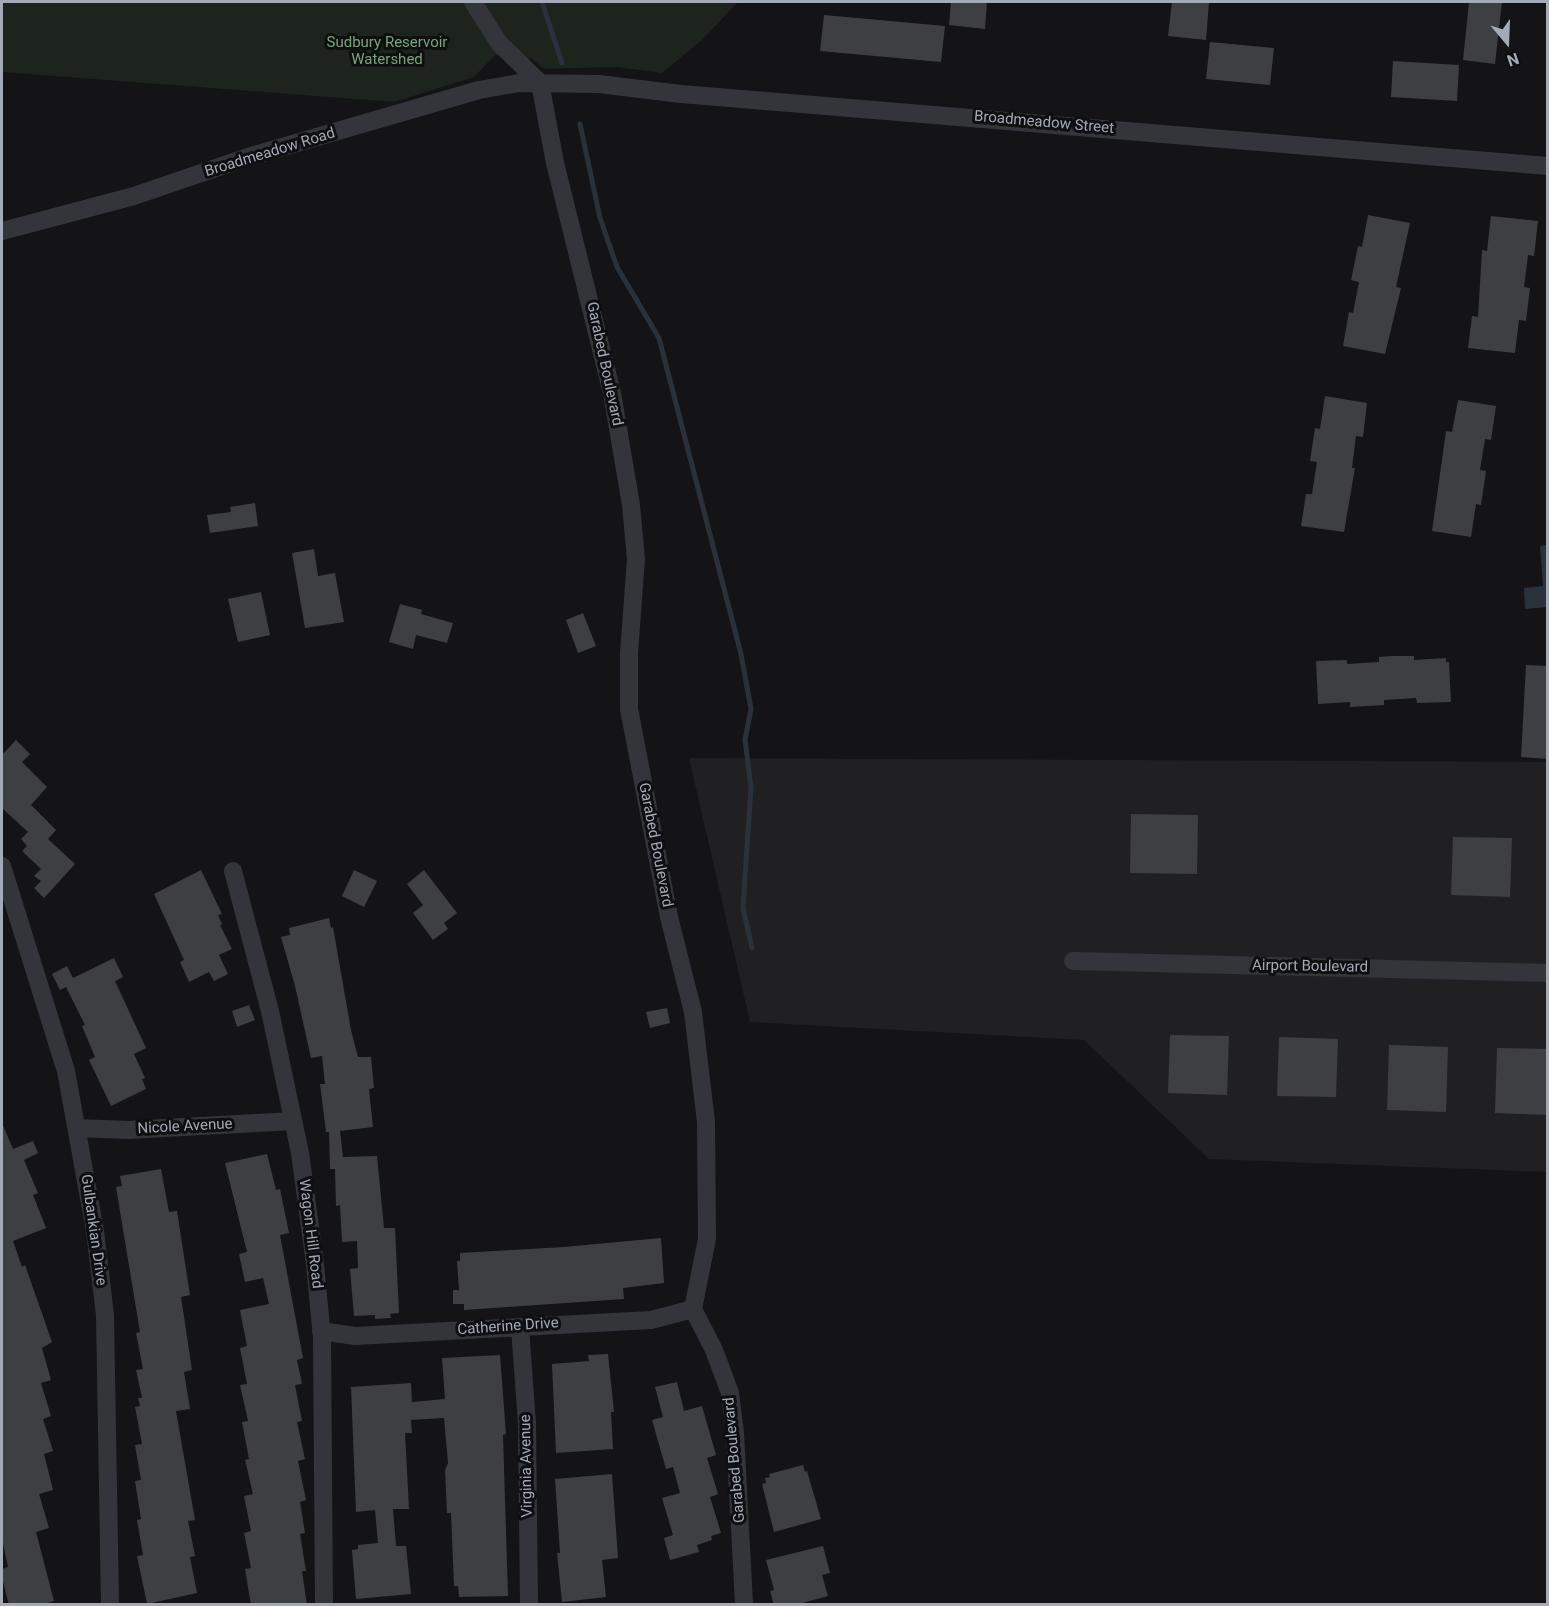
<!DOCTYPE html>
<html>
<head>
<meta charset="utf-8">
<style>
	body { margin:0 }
	#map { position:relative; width:1549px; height:1606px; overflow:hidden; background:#141416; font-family:Roboto,sans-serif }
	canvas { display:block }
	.frame { position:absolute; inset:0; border:3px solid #a4aab7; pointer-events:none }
	.north { position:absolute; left:1477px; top:12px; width:60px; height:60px; -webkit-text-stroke:4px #0f0f11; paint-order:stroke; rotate:161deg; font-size:16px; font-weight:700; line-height:24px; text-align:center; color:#a4aab7 }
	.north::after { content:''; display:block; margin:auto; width:21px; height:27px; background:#a4aab7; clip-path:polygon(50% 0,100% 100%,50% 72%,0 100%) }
</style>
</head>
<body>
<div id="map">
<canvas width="1549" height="1606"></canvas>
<div class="frame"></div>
<div class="north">N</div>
</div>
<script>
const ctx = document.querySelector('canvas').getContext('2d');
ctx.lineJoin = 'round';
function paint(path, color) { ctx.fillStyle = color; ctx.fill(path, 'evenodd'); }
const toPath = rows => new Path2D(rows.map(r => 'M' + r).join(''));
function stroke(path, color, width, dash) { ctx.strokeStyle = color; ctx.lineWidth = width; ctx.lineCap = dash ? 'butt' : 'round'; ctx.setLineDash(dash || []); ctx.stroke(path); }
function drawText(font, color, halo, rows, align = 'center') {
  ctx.font = font + ' Roboto,sans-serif'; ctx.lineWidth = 6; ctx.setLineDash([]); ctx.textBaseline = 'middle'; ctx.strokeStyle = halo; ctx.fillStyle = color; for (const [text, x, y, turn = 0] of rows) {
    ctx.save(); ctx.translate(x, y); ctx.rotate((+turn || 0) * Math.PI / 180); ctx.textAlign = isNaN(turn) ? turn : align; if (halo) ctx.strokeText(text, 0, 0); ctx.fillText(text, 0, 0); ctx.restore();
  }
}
const built = toPath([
	[689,758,1547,762,1547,1172,1209,1159,1084,1040,750,1022]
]);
const green = toPath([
	[2,2,738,2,702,40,662,73,617,67,544,69,531,58,495,55,474,77,394,102,2,72]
]);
const water = toPath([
	[1547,545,1547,607,1525,609,1524,588,1543,586,1540,546]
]);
const stream = toPath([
	[542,2,562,63],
	[580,124,600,218,617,267,659,338,741,654,751,709,745,740,751,787,743,908,752,948]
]);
const building = toPath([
	[951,2,987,2,985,29,949,25],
	[1172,2,1209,2,1206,40,1168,36],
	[1469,2,1502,2,1495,64,1463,60],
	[824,15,945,26,941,62,820,51],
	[1210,42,1274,48,1270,85,1206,79],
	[1393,61,1459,65,1457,101,1391,97],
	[1368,215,1410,223,1396,287,1401,288,1385,354,1343,346,1349,312,1353,313,1359,282,1351,280,1358,246,1362,247],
	[1491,216,1538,221,1534,256,1528,255,1524,287,1530,288,1526,321,1519,320,1515,353,1468,348,1472,316,1478,317,1482,250,1487,251],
	[1325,396,1367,403,1363,437,1356,436,1352,468,1355,468,1344,532,1301,526,1306,494,1312,494,1317,462,1310,461,1315,428,1320,429],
	[1458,400,1496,406,1491,440,1485,439,1480,470,1486,471,1481,505,1476,504,1471,537,1432,531,1446,431,1452,432],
	[255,503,258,526,210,533,207,515,231,512,230,507],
	[314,549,318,576,335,573,344,622,305,628,292,553],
	[261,592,270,635,238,642,228,599],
	[400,604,422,610,421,614,453,623,447,643,416,635,413,649,389,642],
	[583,613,596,646,578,653,566,620],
	[1392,656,1414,656,1414,660,1446,658,1446,662,1449,662,1451,702,1417,703,1416,698,1384,700,1384,705,1350,707,1350,702,1318,704,1316,661,1347,660,1347,664,1379,662,1379,657],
	[1526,665,1548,666,1548,759,1521,757],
	[16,740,30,754,22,762,47,787,31,805,56,830,48,839,75,864,44,898,34,888,41,881,34,876,41,869,22,851,27,846,21,839,28,832,2,808,2,755],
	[1131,814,1198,815,1197,874,1130,873],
	[1453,837,1512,838,1510,897,1451,895],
	[201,870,222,914,218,915,222,924,220,925,232,949,219,955,228,974,214,981,209,972,189,982,180,962,184,960,154,894],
	[354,870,377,881,364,907,342,896],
	[424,870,457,913,444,923,448,929,433,940,413,913,423,905,407,884],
	[329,918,331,928,333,927,351,1030,358,1057,371,1057,374,1088,369,1089,373,1127,340,1131,343,1157,377,1156,384,1228,395,1228,399,1313,390,1314,391,1318,375,1319,375,1315,354,1316,350,1269,358,1268,357,1241,342,1242,340,1205,336,1206,335,1169,330,1169,329,1132,326,1132,320,1084,325,1084,322,1056,311,1058,295,986,281,937,290,935,289,928],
	[114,958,123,977,115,981,146,1048,134,1054,145,1078,142,1079,146,1089,111,1106,89,1060,95,1057,82,1026,85,1025,66,987,60,990,52,974,67,966,73,978],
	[249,1005,255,1020,237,1027,232,1011],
	[667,1008,670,1023,650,1028,646,1012],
	[1170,1035,1229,1036,1227,1095,1168,1093],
	[1279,1037,1338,1039,1336,1097,1277,1096],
	[1389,1045,1448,1047,1446,1112,1387,1110],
	[1497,1048,1548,1049,1548,1115,1495,1113],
	[2,1123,13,1149,33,1141,38,1153,24,1160,38,1193,33,1195,46,1228,13,1241,22,1267,25,1265,52,1342,42,1348,51,1380,41,1383,51,1416,43,1419,53,1451,44,1454,53,1490,39,1494,49,1528,36,1532,54,1601,42,1605,9,1605,2,1578,2,1569,8,1567,2,1539],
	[267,1154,276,1190,280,1189,289,1233,280,1235,303,1358,297,1360,302,1384,295,1385,302,1421,297,1422,305,1459,298,1461,306,1500,300,1502,305,1533,300,1534,306,1571,302,1571,307,1605,251,1605,245,1569,251,1568,244,1533,251,1531,244,1496,253,1494,245,1460,249,1459,242,1422,248,1421,240,1385,247,1384,240,1348,247,1346,240,1310,269,1304,263,1278,245,1282,239,1254,247,1252,225,1163],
	[161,1169,169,1212,177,1211,190,1295,181,1297,192,1370,184,1372,190,1409,176,1411,195,1520,188,1521,195,1556,190,1557,197,1593,147,1604,137,1556,143,1555,137,1520,141,1519,135,1481,141,1480,135,1445,142,1444,135,1407,140,1406,138,1398,142,1398,136,1370,143,1369,136,1333,140,1332,116,1187,122,1186,120,1176],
	[661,1238,664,1283,623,1288,624,1299,464,1310,464,1304,453,1304,453,1290,459,1290,457,1261,460,1261,460,1253,564,1247],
	[608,1354,614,1412,611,1412,613,1449,556,1453,552,1364,589,1361,588,1355],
	[500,1355,506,1434,503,1435,508,1596,459,1597,458,1586,454,1586,451,1513,447,1513,445,1470,448,1463,444,1418,411,1420,412,1433,405,1433,409,1509,393,1509,396,1546,406,1546,411,1594,356,1599,352,1550,358,1549,358,1545,378,1543,375,1510,356,1512,351,1387,411,1383,412,1402,445,1399,442,1358],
	[677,1382,684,1411,702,1406,716,1455,707,1458,718,1494,710,1497,721,1533,711,1536,712,1540,697,1545,699,1552,670,1560,664,1538,673,1535,662,1498,680,1493,673,1467,666,1469,652,1420,663,1417,655,1387],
	[803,1465,805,1472,807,1471,821,1519,774,1532,762,1484,766,1483,765,1478,770,1477,769,1474],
	[612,1474,618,1558,602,1560,606,1597,562,1602,557,1553,560,1553,555,1479],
	[823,1546,830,1573,822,1575,828,1596,795,1605,774,1605,770,1591,774,1590,766,1560]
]);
const minor = toPath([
	[473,2,499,43,540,83],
	[540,83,555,163,612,393,631,505,636,559,629,653,629,709,669,917,693,1012,706,1122,707,1239,693,1309,714,1350,730,1393,735,1433,744,1604],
	[2,231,134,196,248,157,479,90,519,83,599,84,681,94,1548,166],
	[2,866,66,1071,95,1231,105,1315,110,1604],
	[233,871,270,1011,300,1153,315,1264,322,1338,324,1604],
	[1073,961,1548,973],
	[77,1128,128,1130,293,1121],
	[520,1327,527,1424,529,1604],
	[321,1331,355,1336,651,1320,693,1309]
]);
const parkNames = [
	["Sudbury Reservoir",387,43],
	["Watershed",387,60]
];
const streetNames = [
	["Broadmeadow Street",1044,123,5],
	["Broadmeadow Road",270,153,-17],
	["Garabed Boulevard",604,364,78],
	["Garabed Boulevard",655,845,79],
	["Airport Boulevard",1310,967,1],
	["Nicole Avenue",185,1127,-3],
	["Gulbankian Drive",93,1230,82],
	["Wagon Hill Road",310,1234,83],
	["Catherine Drive",508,1327,-4],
	["Garabed Boulevard",735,1460,-95],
	["Virginia Avenue",527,1466,-91]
];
paint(built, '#202023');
paint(green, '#1c241d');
paint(water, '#29323b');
stroke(stream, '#29323b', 5);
paint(building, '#3e3f43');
stroke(minor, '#34353b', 18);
drawText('15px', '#79a47d', '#0f0f11', parkNames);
drawText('15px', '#a4aab7', '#0f0f11', streetNames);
</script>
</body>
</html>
